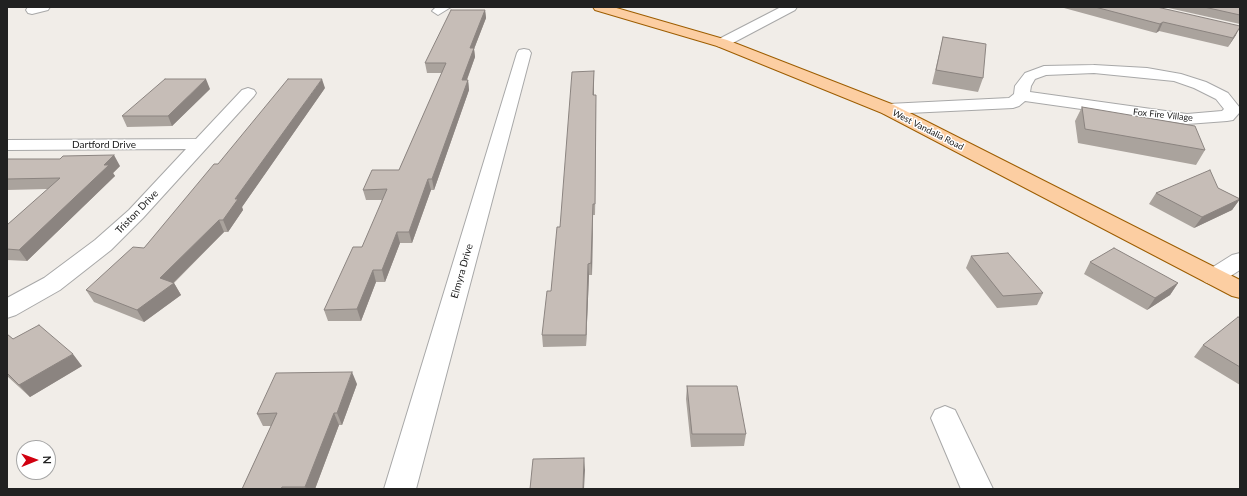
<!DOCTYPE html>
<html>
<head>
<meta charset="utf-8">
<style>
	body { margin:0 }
	#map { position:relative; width:1247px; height:496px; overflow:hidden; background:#f1ede8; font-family:Lato,sans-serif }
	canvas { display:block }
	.frame { position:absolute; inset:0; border:8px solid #212121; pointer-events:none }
	.north { position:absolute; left:16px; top:440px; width:40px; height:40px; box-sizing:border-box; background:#fff; border:1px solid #a6a6a6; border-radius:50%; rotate:89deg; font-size:11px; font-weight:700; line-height:16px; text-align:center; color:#212121 }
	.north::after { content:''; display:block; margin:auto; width:14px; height:18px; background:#d10010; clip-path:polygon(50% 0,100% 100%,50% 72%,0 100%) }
</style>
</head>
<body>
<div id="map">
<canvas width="1247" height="496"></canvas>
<div class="frame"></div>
<div class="north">N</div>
</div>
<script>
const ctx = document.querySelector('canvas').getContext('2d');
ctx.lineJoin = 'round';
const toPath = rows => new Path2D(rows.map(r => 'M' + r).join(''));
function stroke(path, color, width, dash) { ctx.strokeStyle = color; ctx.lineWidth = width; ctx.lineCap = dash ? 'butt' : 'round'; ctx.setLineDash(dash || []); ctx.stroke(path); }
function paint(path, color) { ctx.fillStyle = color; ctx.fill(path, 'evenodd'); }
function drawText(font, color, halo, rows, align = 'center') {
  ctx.font = font + ' Lato,sans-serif'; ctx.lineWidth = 3; ctx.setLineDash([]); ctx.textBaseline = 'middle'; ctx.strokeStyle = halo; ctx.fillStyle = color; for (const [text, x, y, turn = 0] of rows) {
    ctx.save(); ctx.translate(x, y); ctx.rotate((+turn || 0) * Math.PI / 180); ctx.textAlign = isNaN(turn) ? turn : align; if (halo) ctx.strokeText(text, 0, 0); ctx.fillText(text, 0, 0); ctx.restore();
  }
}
const minor = toPath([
	[28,7,50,7,48,10,32,14,28,13,26,10,28,7],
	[436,7,451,7,438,15,432,11,436,7],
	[781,7,797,7,795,10,727,46,722,47,717,46,715,43,717,40,781,7],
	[524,49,529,50,531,53,416,489,384,489,517,53,519,50,524,49],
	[1094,65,1147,68,1181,74,1206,82,1228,93,1240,108,1240,112,1233,120,1227,121,1187,124,1025,101,1019,106,1013,108,888,114,882,113,880,109,882,105,888,104,1009,98,1014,94,1015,86,1025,73,1044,66,1094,65],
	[1094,73,1174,81,1194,88,1216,99,1224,109,1222,111,1187,114,1030,92,1031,86,1035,79,1046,75,1094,73],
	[248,88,254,90,256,93,254,96,143,218,111,250,60,290,16,315,7,318,7,298,44,278,95,240,129,210,186,149,7,150,7,140,196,139,242,90,248,88],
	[1240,253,1240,270,1221,282,1213,285,1205,282,1201,277,1205,272,1232,255,1240,253],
	[945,406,955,410,993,489,961,489,931,418,935,410,945,406]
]);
const major = toPath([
	[593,7,613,7,727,40,894,105,1240,280,1240,298,1232,296,882,113,717,46,595,10,593,7]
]);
const wall = toPath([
	[1064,7,1157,7,1236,35,1228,47,1159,31,1156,33,1064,8],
	[1164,7,1240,7,1240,24],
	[485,10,486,18,474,49,475,57,467,80,468,80,469,90,434,190,431,190,412,243,400,243,385,282,376,282,361,321,328,321,324,310,362,247,383,200,366,200,363,190,399,170,442,73,427,73,425,63],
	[943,37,983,78,978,92,932,84,940,50],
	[594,71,594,95,596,105,595,215,593,215,592,275,589,275,586,346,543,347,542,335,551,291,560,227],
	[325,88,242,207,243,210,228,232,224,232,174,283,181,295,144,322,94,302,86,290,144,248,218,164],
	[210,89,172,126,127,127,122,116],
	[1082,107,1205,150,1196,165,1078,143,1075,121],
	[7,159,120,166,113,173,115,176,27,261,7,260,7,225,48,189,7,190],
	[1218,188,1240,199,1232,210,1194,228,1149,204,1156,193],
	[971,256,1043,293,1037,305,997,308,966,268],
	[1090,262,1178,283,1170,295,1147,310,1084,274],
	[1240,318,1240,385,1194,357,1203,345],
	[7,334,13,339,82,366,30,397,7,376],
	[357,384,342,425,339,425,315,489,242,489,271,426,263,426,257,414],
	[687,386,746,434,744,446,691,447,686,399]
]);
const shadedWall = toPath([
	[485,10,486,18,474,49,475,57,463,90,462,80,470,48],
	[1163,22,1159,31,1156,33,1160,24],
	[1240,27,1236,35,1228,47,1233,38],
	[594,71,594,105,593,95],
	[206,79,210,89,172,126,168,116],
	[322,79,325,88,242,207,243,210,228,232,223,220,235,199],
	[468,80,469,90,434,190,432,179],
	[596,95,596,105,595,215,595,204],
	[114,155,120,166,113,173,115,176,27,261,19,250],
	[428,179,431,190,412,243,409,232],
	[1240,199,1232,210,1194,228,1202,217],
	[593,204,593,215,592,275,591,263],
	[219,220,224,232,171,285,174,283,181,295,144,322,137,310,160,278],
	[397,232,400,243,385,282,382,270],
	[588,264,589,275,586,346,586,335],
	[373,270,376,282,361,321,357,309],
	[1178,283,1170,295,1147,310,1155,298],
	[73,354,82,366,30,397,19,385],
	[352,372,357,384,342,425,337,413],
	[334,413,339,425,315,489,306,489,305,487],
	[584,458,585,470,584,489,583,489]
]);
const building = toPath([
	[1095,7,1157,7,1240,26,1240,27,1233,38,1163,22,1160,24,1095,7],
	[1204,7,1240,7,1240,15,1204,7],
	[451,10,485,10,470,48,474,48,462,80,468,80,432,179,428,179,409,232,397,232,382,270,373,270,357,309,324,310,353,247,362,247,387,189,363,190,372,170,399,170,446,63,425,63,451,10],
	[943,37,986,44,983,78,936,70,943,37],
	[594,71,593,95,596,95,595,204,593,204,591,263,588,264,586,335,542,335,547,291,551,291,557,227,560,227,572,72,594,71],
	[165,79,206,79,168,116,122,116,165,79],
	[288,79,322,79,235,199,238,199,223,220,219,220,160,278,174,283,137,310,86,290,133,247,144,248,214,164,218,164,288,79],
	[1082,107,1195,126,1205,150,1085,129,1082,107],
	[114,155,104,165,109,165,19,250,7,249,7,225,60,178,7,179,7,159,60,159,63,156,114,155],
	[1210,170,1218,188,1240,199,1202,217,1156,193,1210,170],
	[1114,248,1178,283,1155,298,1090,262,1114,248],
	[1008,253,1043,293,1003,296,971,256,1008,253],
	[1238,317,1240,318,1240,367,1203,345,1238,317],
	[39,325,73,354,19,385,7,373,7,334,13,339,39,325],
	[352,372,337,413,334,413,305,487,282,487,281,489,242,489,277,413,257,414,276,373,352,372],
	[687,386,737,386,746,434,692,434,687,386],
	[584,458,583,489,530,489,533,459,584,458]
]);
const farStreetnames = [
	["Fox Fire Village",1163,115,6],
	["West Vandalia Road",928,130,27]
];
const streetNames = [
	["Dartford Drive",104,145],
	["Triston Drive",137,212,-46],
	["Elmyra Drive",462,271,-74]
];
stroke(minor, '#a8a8a8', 2);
stroke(major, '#9d5d00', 2);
paint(minor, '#fff');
paint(major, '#fccea2');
paint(wall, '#aaa39d');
paint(shadedWall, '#8b8480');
paint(building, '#c6bdb7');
stroke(building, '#8b8480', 1);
drawText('9px', '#212121', '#fff', farStreetnames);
drawText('10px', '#212121', '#fff', streetNames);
</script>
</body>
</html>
